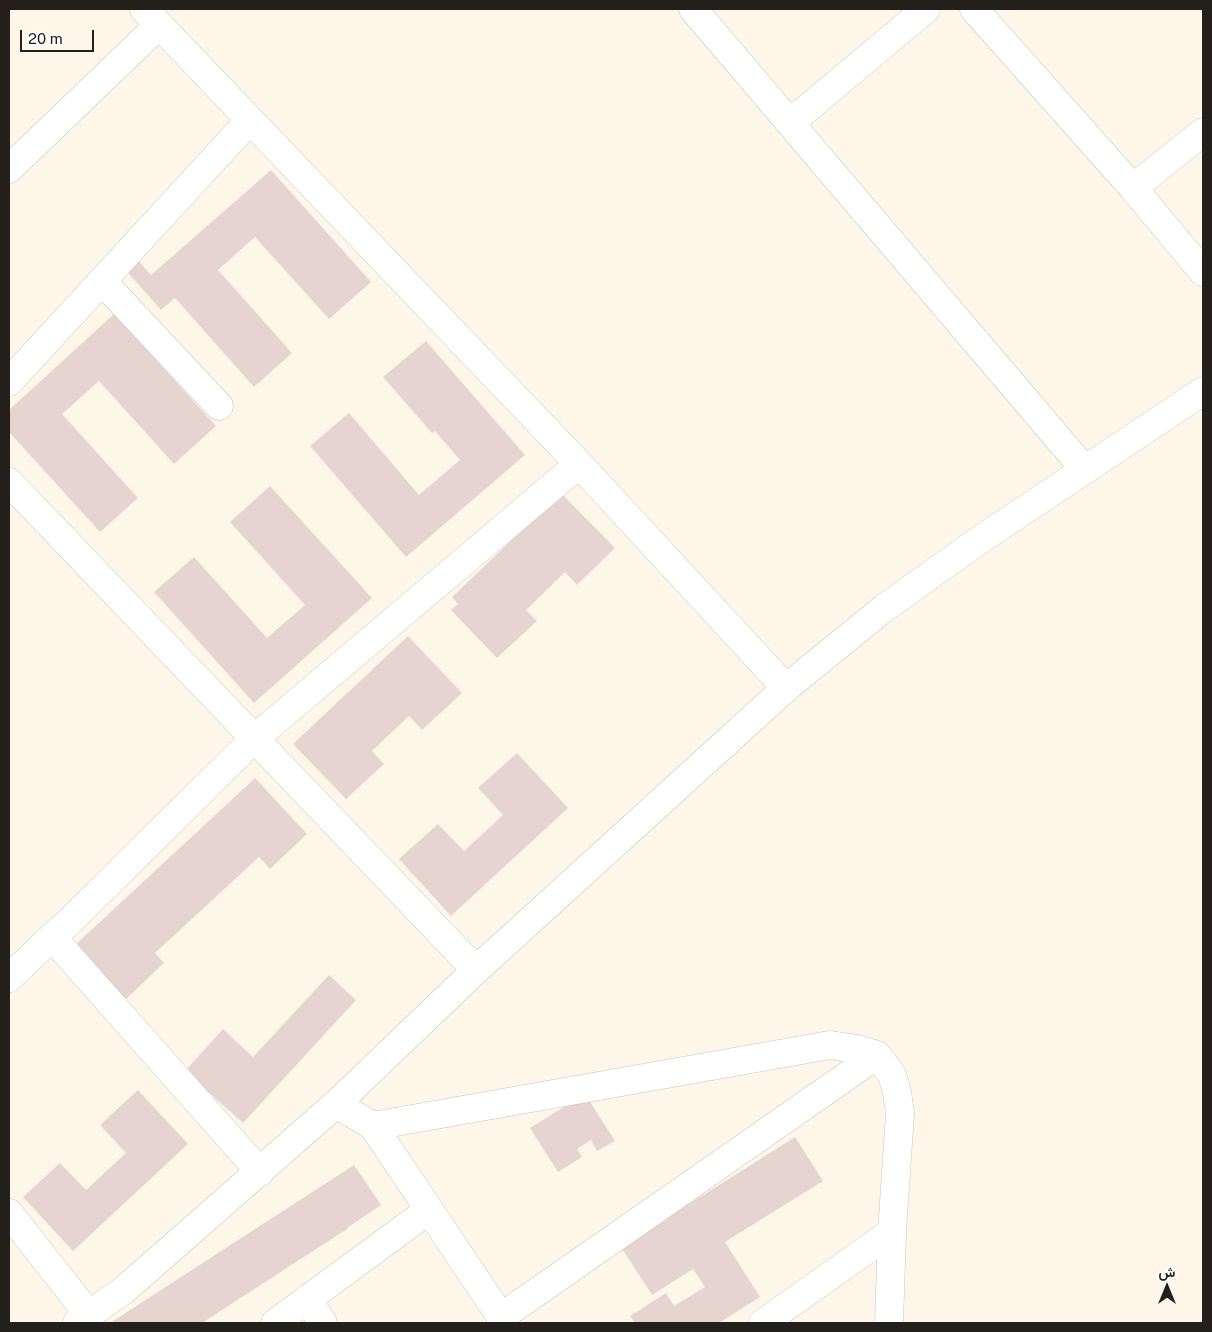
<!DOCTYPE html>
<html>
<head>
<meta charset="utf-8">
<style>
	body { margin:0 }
	#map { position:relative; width:1212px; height:1332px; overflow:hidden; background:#fef7e9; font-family:"Public Sans",Vazirmatn,sans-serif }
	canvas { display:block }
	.frame { position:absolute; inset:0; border:10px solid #23201b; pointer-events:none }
	.north { position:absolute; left:1142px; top:1262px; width:50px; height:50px; -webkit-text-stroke:4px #fff; paint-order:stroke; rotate:0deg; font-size:14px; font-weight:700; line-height:20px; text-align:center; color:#23201b }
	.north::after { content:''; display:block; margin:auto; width:18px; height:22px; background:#23201b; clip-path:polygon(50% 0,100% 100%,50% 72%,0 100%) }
	.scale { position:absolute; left:20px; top:30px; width:74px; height:22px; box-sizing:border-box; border:2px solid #23201b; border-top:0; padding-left:6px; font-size:15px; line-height:18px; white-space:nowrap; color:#23201b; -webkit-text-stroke:4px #fff; paint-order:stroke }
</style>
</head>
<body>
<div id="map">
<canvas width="1212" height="1332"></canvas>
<div class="frame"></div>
<div class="north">ش</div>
<div class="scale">20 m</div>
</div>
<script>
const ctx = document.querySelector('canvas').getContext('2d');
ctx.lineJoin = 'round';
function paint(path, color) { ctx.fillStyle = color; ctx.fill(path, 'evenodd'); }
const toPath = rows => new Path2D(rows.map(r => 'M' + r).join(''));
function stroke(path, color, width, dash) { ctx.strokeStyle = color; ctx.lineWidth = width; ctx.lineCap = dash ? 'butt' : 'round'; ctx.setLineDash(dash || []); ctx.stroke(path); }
const building = toPath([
	[271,170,371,282,329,319,255,237,218,270,292,353,254,387,175,298,161,310,123,267,135,257,151,275],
	[114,314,216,426,174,464,99,381,62,414,138,498,100,532,9,432,9,410],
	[426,341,525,455,406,557,310,446,349,413,419,495,460,460,435,431,432,433,383,377],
	[270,486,372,598,254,703,154,592,194,557,267,638,305,605,230,522],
	[561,493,615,548,577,585,565,572,526,610,537,621,497,658,451,610,458,604,452,597],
	[408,636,462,693,422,730,409,716,372,751,384,764,346,799,293,744],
	[517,753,568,808,451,916,399,859,438,824,464,851,503,815,478,788],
	[255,778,307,834,270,869,259,857,155,953,164,963,125,1000,74,946],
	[329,975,356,1000,243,1123,185,1071,223,1029,253,1057],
	[138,1090,188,1144,73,1251,23,1197,60,1163,86,1190,126,1153,100,1125],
	[585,1094,615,1141,597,1151,591,1140,577,1149,582,1157,558,1172,530,1128],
	[795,1137,823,1181,725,1242,760,1297,719,1323,635,1323,630,1316,666,1293,674,1306,705,1287,693,1269,652,1295,621,1247],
	[354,1165,381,1205,347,1228,347,1229,202,1323,110,1323]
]);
const minor = toPath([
	[144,9,579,464,786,688],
	[693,9,1085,470],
	[974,9,1133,188,1203,272],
	[790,123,926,9],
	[9,169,159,25],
	[1133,188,1203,132],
	[102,281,219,406],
	[9,382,250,120],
	[9,482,476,970],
	[9,978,52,937],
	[336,1104,373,1126,830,1045,858,1049,877,1055,892,1075,897,1092,900,1113,892,1232,889,1323],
	[373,1126,505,1323],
	[260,1172,52,937,66,925,255,738,579,464],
	[9,1213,89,1315],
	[307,1299,323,1323],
	[501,1317,877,1055],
	[275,1323,429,1210],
	[763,1323,892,1232]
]);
const major = toPath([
	[77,1323,124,1290,336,1104,476,970,786,688,883,609,981,539,1203,391]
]);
paint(building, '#e5d4cf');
stroke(minor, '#cbc5b7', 29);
stroke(major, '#cbc5b7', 29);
stroke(minor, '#fff', 28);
stroke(major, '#fff', 28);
</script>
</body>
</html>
